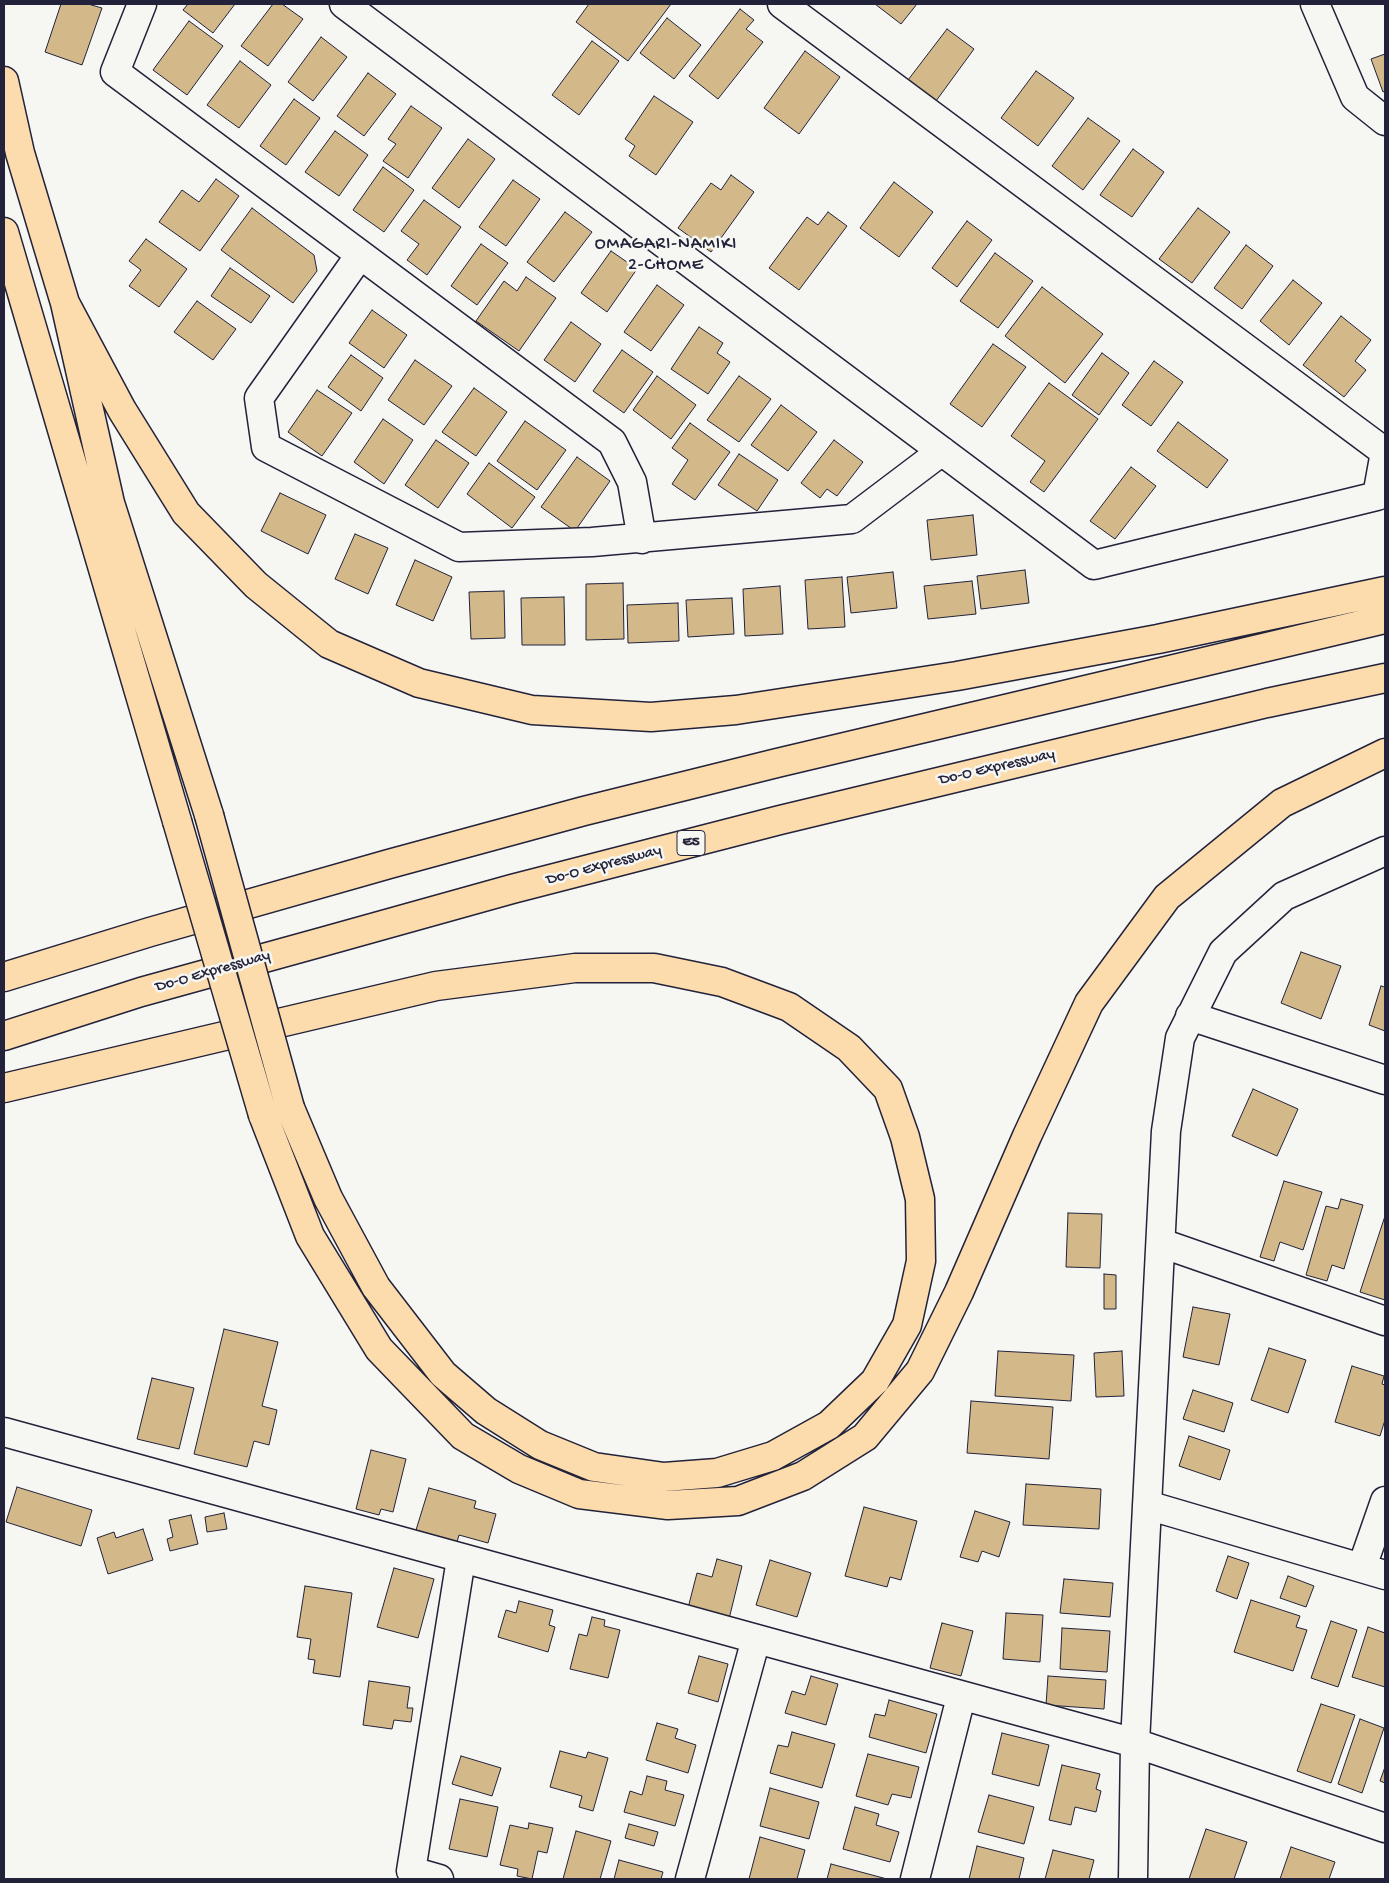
<!DOCTYPE html>
<html>
<head>
<meta charset="utf-8">
<style>
	body { margin:0 }
	#map { position:relative; width:1389px; height:1883px; overflow:hidden; background:#f6f6f2; font-family:"Gochi Hand",sans-serif }
	canvas { display:block }
	.frame { position:absolute; inset:0; border:5px solid #22223b; pointer-events:none }
</style>
</head>
<body>
<div id="map">
<canvas width="1389" height="1883"></canvas>
<div class="frame"></div>
</div>
<script>
const ctx = document.querySelector('canvas').getContext('2d');
ctx.lineJoin = 'round';
function paint(path, color) { ctx.fillStyle = color; ctx.fill(path, 'evenodd'); }
const toPath = rows => new Path2D(rows.map(r => 'M' + r).join(''));
function stroke(path, color, width, dash) { ctx.strokeStyle = color; ctx.lineWidth = width; ctx.lineCap = dash ? 'butt' : 'round'; ctx.setLineDash(dash || []); ctx.stroke(path); }
function drawText(font, color, halo, rows, align = 'center') {
  ctx.font = font + ' "Gochi Hand",sans-serif'; ctx.lineWidth = 5; ctx.setLineDash([]); ctx.textBaseline = 'middle'; ctx.strokeStyle = halo; ctx.fillStyle = color; for (const [text, x, y, turn = 0] of rows) {
    ctx.save(); ctx.translate(x, y); ctx.rotate((+turn || 0) * Math.PI / 180); ctx.textAlign = isNaN(turn) ? turn : align; if (halo) ctx.strokeText(text, 0, 0); ctx.fillText(text, 0, 0); ctx.restore();
  }
}
const building = toPath([
	[61,4,88,4,102,8,82,65,45,52,61,4],
	[188,4,235,4,213,33,183,10,188,4],
	[273,4,282,4,303,19,268,66,241,46,273,4],
	[589,4,671,4,628,61,576,22,589,4],
	[875,4,917,4,901,24,875,4],
	[740,9,754,20,746,29,763,42,718,99,689,76,740,9],
	[667,18,701,45,674,79,640,53,667,18],
	[189,21,223,46,187,95,153,70,189,21],
	[947,29,974,49,936,101,908,80,947,29],
	[321,37,347,57,313,101,288,82,321,37],
	[592,41,619,61,579,115,552,95,592,41],
	[805,51,840,77,799,134,764,108,805,51],
	[1385,54,1385,91,1383,92,1371,59,1385,54],
	[240,61,271,85,239,128,207,105,240,61],
	[1036,71,1074,98,1038,146,1001,118,1036,71],
	[368,73,396,94,364,136,337,116,368,73],
	[654,96,693,122,656,175,629,156,635,146,625,139,654,96],
	[294,99,320,118,286,165,260,146,294,99],
	[411,106,442,128,408,178,383,161,396,144,388,139,411,106],
	[1088,118,1120,141,1083,190,1052,166,1088,118],
	[335,131,368,155,339,196,305,172,335,131],
	[468,139,495,159,459,208,432,188,468,139],
	[1133,149,1164,172,1132,217,1100,195,1133,149],
	[383,167,414,190,384,232,353,210,383,167],
	[731,175,754,192,711,252,678,228,711,183,721,190,731,175],
	[216,179,239,196,200,251,159,222,182,190,199,202,216,179],
	[513,180,540,199,506,246,479,227,513,180],
	[894,182,933,212,899,257,860,228,894,182],
	[424,200,461,227,427,275,407,260,419,244,401,231,424,200],
	[252,208,314,255,317,271,293,303,221,250,252,208],
	[1198,208,1230,232,1192,283,1159,259,1198,208],
	[565,212,592,232,554,282,527,262,565,212],
	[828,212,847,226,799,290,769,268,807,217,818,225,828,212],
	[967,221,992,240,957,287,932,268,967,221],
	[146,239,187,269,159,307,129,286,141,270,129,261,146,239],
	[481,244,508,263,477,305,451,286,481,244],
	[1246,245,1273,266,1242,309,1214,288,1246,245],
	[611,251,637,269,607,312,581,293,611,251],
	[995,253,1033,281,998,328,960,301,995,253],
	[230,268,270,296,251,323,211,296,230,268],
	[526,277,556,298,519,351,476,321,504,281,517,291,526,277],
	[1293,280,1322,303,1289,345,1260,321,1293,280],
	[657,285,684,305,651,351,624,332,657,285],
	[1042,287,1103,334,1065,383,1005,336,1042,287],
	[197,301,236,329,213,360,174,332,197,301],
	[372,310,407,335,384,368,349,343,372,310],
	[1341,316,1371,340,1355,361,1366,370,1344,397,1303,365,1341,316],
	[571,322,601,344,575,382,544,360,571,322],
	[699,327,723,343,717,353,730,362,708,394,671,369,699,327],
	[993,344,1026,367,982,427,950,404,993,344],
	[622,350,653,372,624,413,593,391,622,350],
	[1102,353,1129,373,1099,415,1072,395,1102,353],
	[351,355,383,378,361,411,328,387,351,355],
	[415,360,452,386,424,425,388,400,415,360],
	[1154,361,1183,382,1151,426,1122,405,1154,361],
	[657,376,696,405,671,439,633,410,657,376],
	[739,376,771,399,739,442,707,420,739,376],
	[1049,383,1098,419,1044,492,1030,482,1045,461,1011,436,1049,383],
	[474,388,507,412,476,456,442,432,474,388],
	[317,390,352,413,322,456,288,432,317,390],
	[781,405,817,432,788,471,751,445,781,405],
	[383,419,413,440,384,484,354,462,383,419],
	[525,421,566,450,537,490,497,461,525,421],
	[1178,422,1228,460,1207,488,1157,451,1178,422],
	[690,423,730,452,695,500,672,484,688,460,672,448,690,423],
	[436,440,469,463,438,508,405,485,436,440],
	[834,440,863,462,837,496,827,489,820,498,801,483,834,440],
	[739,454,778,480,757,511,718,485,739,454],
	[577,457,610,481,575,531,541,507,577,457],
	[489,463,535,497,512,528,467,494,489,463],
	[1131,467,1156,486,1115,539,1090,521,1131,467],
	[280,493,326,515,308,554,261,531,280,493],
	[973,515,977,555,931,560,927,520,973,515],
	[355,534,388,548,368,594,335,579,355,534],
	[415,560,452,577,433,621,396,605,415,560],
	[1025,570,1029,603,981,609,977,576,1025,570],
	[893,572,897,608,851,613,847,577,893,572],
	[842,577,845,627,808,629,805,580,842,577],
	[972,581,976,614,928,619,924,586,972,581],
	[623,583,624,639,586,640,586,584,623,583],
	[780,586,783,634,745,636,743,589,780,586],
	[504,591,505,638,471,639,469,592,504,591],
	[564,597,565,645,522,645,521,598,564,597],
	[732,598,734,634,688,637,686,600,732,598],
	[678,603,679,641,628,643,627,605,678,603],
	[1301,952,1341,966,1321,1019,1281,1003,1301,952],
	[1381,986,1385,987,1385,1031,1369,1025,1381,986],
	[1253,1089,1298,1109,1277,1156,1232,1136,1253,1089],
	[1284,1181,1322,1192,1303,1250,1280,1242,1274,1261,1260,1257,1284,1181],
	[1341,1199,1363,1205,1344,1269,1332,1265,1327,1281,1306,1275,1326,1206,1338,1209,1341,1199],
	[1068,1213,1102,1214,1100,1268,1066,1267,1068,1213],
	[1385,1216,1385,1300,1360,1292,1385,1216],
	[1104,1274,1116,1275,1116,1309,1104,1309,1104,1274],
	[1193,1307,1230,1314,1219,1365,1183,1357,1193,1307],
	[224,1329,278,1342,262,1406,277,1410,269,1445,254,1441,247,1467,194,1454,224,1329],
	[1269,1348,1306,1360,1288,1413,1251,1400,1269,1348],
	[998,1351,1074,1355,1071,1401,995,1396,998,1351],
	[1122,1351,1124,1396,1096,1397,1094,1353,1122,1351],
	[1352,1366,1384,1376,1382,1384,1385,1385,1385,1420,1380,1436,1335,1422,1352,1366],
	[152,1378,194,1388,179,1449,137,1439,152,1378],
	[1193,1390,1233,1403,1224,1432,1183,1419,1193,1390],
	[971,1401,1053,1407,1049,1459,967,1453,971,1401],
	[1189,1436,1230,1450,1220,1480,1179,1466,1189,1436],
	[371,1450,406,1459,393,1512,381,1509,379,1515,356,1509,371,1450],
	[1026,1484,1101,1489,1099,1529,1023,1525,1026,1484],
	[17,1487,92,1510,81,1546,6,1522,17,1487],
	[429,1488,476,1501,474,1508,496,1514,488,1543,459,1535,457,1542,416,1530,429,1488],
	[864,1507,917,1521,901,1580,890,1577,887,1587,845,1576,864,1507],
	[975,1511,1010,1522,999,1557,982,1551,978,1562,960,1557,975,1511],
	[224,1513,227,1529,207,1532,205,1517,224,1513],
	[191,1515,198,1544,170,1551,167,1539,173,1537,169,1520,191,1515],
	[143,1529,153,1560,108,1574,97,1538,114,1532,116,1538,143,1529],
	[1228,1556,1249,1563,1237,1599,1216,1591,1228,1556],
	[717,1559,742,1566,729,1619,688,1608,697,1573,712,1577,717,1559],
	[770,1560,811,1573,797,1617,756,1605,770,1560],
	[394,1568,434,1579,418,1638,377,1627,394,1568],
	[1288,1576,1314,1586,1306,1607,1280,1598,1288,1576],
	[1064,1579,1113,1583,1110,1617,1060,1613,1064,1579],
	[305,1586,352,1593,340,1677,313,1673,315,1660,308,1659,311,1639,297,1637,305,1586],
	[1251,1600,1300,1616,1296,1627,1307,1630,1293,1671,1234,1652,1251,1600],
	[519,1601,553,1610,549,1625,555,1627,548,1652,498,1637,506,1610,516,1613,519,1601],
	[1006,1613,1043,1615,1040,1662,1003,1659,1006,1613],
	[592,1617,605,1620,604,1626,620,1630,608,1678,570,1669,579,1634,587,1636,592,1617],
	[1331,1621,1357,1630,1338,1687,1311,1678,1331,1621],
	[942,1623,973,1631,961,1676,930,1668,942,1623],
	[1368,1627,1385,1633,1385,1687,1352,1677,1368,1627],
	[1062,1628,1110,1631,1107,1672,1060,1669,1062,1628],
	[699,1656,728,1664,718,1702,688,1693,699,1656],
	[811,1676,838,1684,826,1725,785,1713,792,1691,805,1695,811,1676],
	[1048,1676,1106,1680,1104,1709,1046,1705,1048,1676],
	[369,1681,410,1687,407,1708,413,1708,411,1722,394,1720,392,1729,363,1725,369,1681],
	[889,1700,937,1714,926,1753,869,1737,875,1714,885,1716,889,1700],
	[1321,1704,1355,1715,1331,1783,1297,1771,1321,1704],
	[1360,1719,1384,1728,1362,1793,1338,1784,1360,1719],
	[657,1723,678,1729,675,1738,696,1745,688,1773,646,1760,657,1723],
	[792,1732,835,1744,822,1788,770,1773,778,1745,788,1747,792,1732],
	[1002,1733,1049,1745,1039,1786,992,1774,1002,1733],
	[560,1751,586,1758,588,1752,608,1758,593,1811,579,1807,582,1796,550,1787,560,1751],
	[868,1754,919,1767,911,1798,892,1794,888,1805,856,1796,868,1754],
	[461,1756,501,1768,492,1796,452,1784,461,1756],
	[1062,1765,1100,1774,1096,1789,1101,1791,1096,1812,1075,1807,1071,1825,1049,1820,1062,1765],
	[1385,1767,1385,1783,1380,1781,1385,1767],
	[647,1776,667,1781,665,1790,684,1795,675,1826,624,1812,630,1791,642,1795,647,1776],
	[770,1788,819,1802,809,1839,760,1826,770,1788],
	[989,1795,1034,1807,1024,1844,978,1832,989,1795],
	[460,1799,498,1807,487,1857,449,1849,460,1799],
	[855,1807,879,1814,876,1825,899,1832,890,1862,843,1849,855,1807],
	[529,1823,553,1828,547,1853,538,1851,532,1879,517,1876,518,1869,500,1865,510,1825,528,1829,529,1823],
	[629,1824,658,1832,654,1846,625,1838,629,1824],
	[1206,1829,1247,1842,1234,1879,1189,1879,1206,1829],
	[576,1831,611,1841,600,1879,563,1879,576,1831],
	[760,1837,805,1850,797,1879,749,1879,760,1837],
	[977,1846,1024,1858,1019,1879,969,1879,977,1846],
	[1291,1847,1335,1862,1329,1879,1280,1879,1291,1847],
	[1053,1850,1094,1860,1089,1879,1045,1879,1053,1850],
	[619,1860,663,1872,661,1879,614,1879,619,1860],
	[831,1864,887,1879,827,1879,831,1864]
]);
const street = toPath([
	[142,4,115,72,612,442,632,482,642,539],
	[344,4,1094,565,1377,496,1385,452],
	[782,4,1385,452],
	[1315,4,1355,97,1385,121],
	[360,255,259,398,266,447,459,547,592,542,852,519,942,451],
	[1190,1016,1385,1080],
	[1161,1243,1385,1321],
	[4,1432,1135,1743,1385,1828],
	[1147,1505,1385,1575],
	[1362,1567,1385,1501],
	[439,1879,411,1871,461,1559],
	[690,1879,756,1639],
	[915,1879,961,1697],
	[1133,1879,1135,1743,1166,1131,1180,1038,1223,952,1284,896,1385,851]
]);
const highway = toPath([
	[4,81,20,153,65,303,110,503,209,815],
	[4,232,177,821],
	[65,303,122,410,186,513,256,585,329,644,419,683,532,710,651,717,736,710,957,676,1158,639,1385,591],
	[4,977,150,932,389,864,584,811,777,763,1385,619],
	[4,1036,141,992,322,942,512,889,780,820,1267,703,1385,678],
	[4,1088,436,986,575,968,654,968,722,982,789,1007,849,1048,888,1089,905,1137,920,1199,921,1261,907,1325,875,1381,829,1425,773,1456,717,1473,664,1477,594,1467,540,1445,486,1411,443,1374,376,1287,328,1198,290,1108],
	[263,1115,310,1236,379,1349,463,1436,519,1469,579,1494,668,1505,738,1501,803,1476,865,1437,920,1371,959,1292,1027,1136,1089,1003,1167,897,1282,803,1385,753]
]);
const highwayBridge = toPath([
	[209,815,290,1108],
	[177,821,263,1115]
]);
const shields = [
	[691,843,28]
];
const shieldNames = [
	["E5",691,843]
];
const streetNames = [
	["Do-O Expressway",997,768,-13],
	["Do-O Expressway",604,866,-15],
	["Do-O Expressway",213,972,-16]
];
const neighbourhoodNames = [
	["OMAGARI-NAMIKI",666,245],
	["2-CHOME",666,266]
];
paint(building, '#d3b989');
stroke(building, '#22223b', 1);
stroke(street, '#22223b', 31);
stroke(highway, '#22223b', 31);
stroke(street, '#f6f6f2', 28);
stroke(highway, '#fcdcac', 28);
stroke(highwayBridge, '#22223b', 31, []);
stroke(highwayBridge, '#fcdcac', 28);
for (const [x, y, w] of shields) { const box = new Path2D(); box.roundRect(x - w / 2, y - 12.5, w, 25, 4); ctx.fillStyle = '#f6f6f2'; ctx.fill(box); stroke(box, '#22223b', 1); }
drawText('bold 15px', '#22223b', null, shieldNames);
drawText('16px', '#22223b', '#f6f6f2', streetNames);
ctx.letterSpacing = '1px';
drawText('18px', '#22223b', '#f6f6f2', neighbourhoodNames);
ctx.letterSpacing = '0px';
</script>
</body>
</html>
